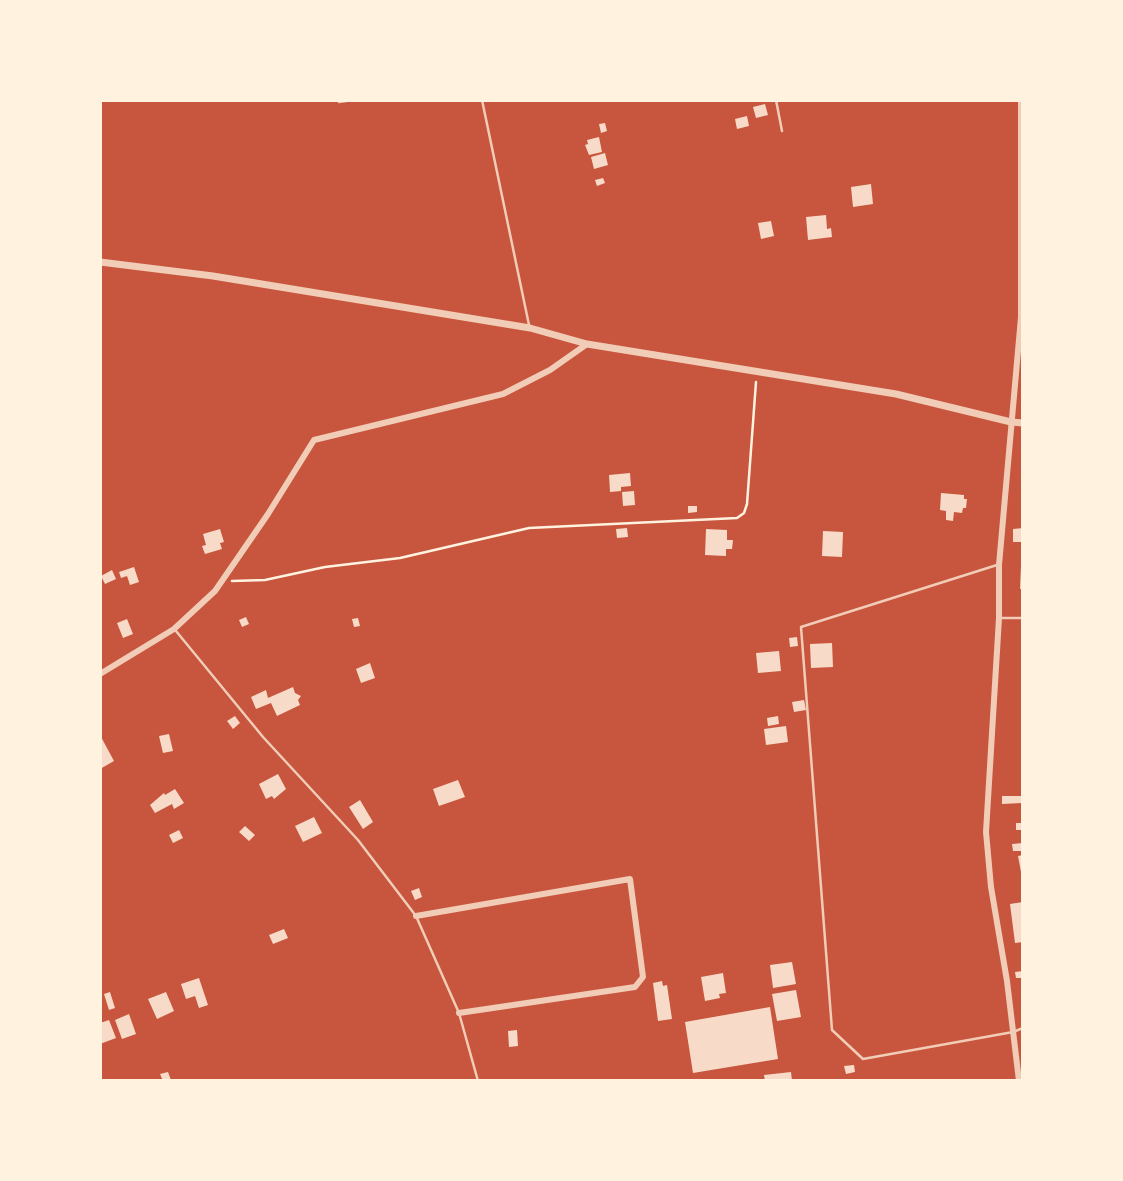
<!DOCTYPE html>
<html>
<head>
<meta charset="utf-8">
<style>
	body { margin:0 }
	#map { position:relative; width:1123px; height:1181px; overflow:hidden; background:#c8553d; font-family:Jost,sans-serif }
	canvas { display:block }
	.frame { position:absolute; inset:0; border:102px solid #fff3e0; pointer-events:none }
</style>
</head>
<body>
<div id="map">
<canvas width="1123" height="1181"></canvas>
<div class="frame"></div>
</div>
<script>
const ctx = document.querySelector('canvas').getContext('2d');
ctx.lineJoin = 'round';
function paint(path, color) { ctx.fillStyle = color; ctx.fill(path, 'evenodd'); }
const toPath = rows => new Path2D(rows.map(r => 'M' + r).join(''));
function stroke(path, color, width, dash) { ctx.strokeStyle = color; ctx.lineWidth = width; ctx.lineCap = dash ? 'butt' : 'round'; ctx.setLineDash(dash || []); ctx.stroke(path); }
const building = toPath([
	[765,104,768,115,756,118,753,107],
	[747,116,749,126,737,129,735,119],
	[605,123,607,131,601,133,599,124],
	[599,137,602,152,589,155,585,145,588,144,587,140],
	[605,153,608,165,594,169,591,157],
	[603,178,605,183,597,186,595,180],
	[871,184,873,204,853,207,851,187],
	[826,215,827,229,831,228,832,237,808,240,806,217],
	[771,221,774,236,761,239,758,223],
	[630,473,631,486,621,487,621,491,610,492,609,475],
	[634,491,635,505,623,506,622,492],
	[941,493,964,495,964,499,967,499,966,508,963,508,962,513,954,512,953,521,946,520,946,511,940,510],
	[688,506,697,506,697,512,688,513],
	[627,528,628,537,617,538,616,529],
	[1023,528,1023,542,1013,542,1013,529],
	[220,529,224,542,220,543,222,549,205,554,202,546,206,545,203,534],
	[706,529,727,530,727,540,733,540,732,549,726,549,726,556,705,555],
	[823,531,843,532,842,557,822,556],
	[1021,566,1023,566,1023,589,1020,589],
	[134,567,139,582,130,585,127,576,121,578,119,572],
	[112,570,116,579,105,584,101,576],
	[246,617,249,624,242,627,239,620],
	[358,618,360,626,354,627,352,619],
	[127,619,133,634,123,638,117,623],
	[797,637,798,646,790,647,789,638],
	[832,643,833,667,811,668,810,644],
	[779,651,781,671,758,673,756,653],
	[370,663,375,678,361,683,356,669],
	[293,687,295,693,301,696,298,700,300,705,277,716,271,703,256,709,251,697,266,690,268,698],
	[804,700,806,710,794,712,792,702],
	[235,716,240,723,233,729,227,721],
	[778,716,779,724,768,726,767,718],
	[786,726,788,742,766,745,764,729],
	[169,734,173,751,163,753,159,736],
	[100,735,114,761,100,769],
	[278,774,286,789,274,799,272,796,266,799,259,784],
	[458,780,465,797,439,806,433,789],
	[175,789,184,803,174,809,172,804,155,813,150,805,164,793,165,795],
	[1002,796,1021,796,1022,803,1002,804],
	[360,800,373,822,363,829,349,807],
	[314,817,322,833,303,842,295,826],
	[1016,823,1023,823,1023,830,1016,830],
	[245,826,255,835,249,841,239,832],
	[179,830,183,838,173,843,169,835],
	[1023,843,1023,851,1013,851,1012,844],
	[1023,855,1023,872,1021,872,1018,856],
	[419,888,422,897,415,900,411,891],
	[1023,902,1023,942,1015,943,1010,904],
	[284,929,288,938,273,944,269,935],
	[792,962,796,984,773,988,770,965],
	[1023,971,1023,978,1016,978,1015,972],
	[723,973,726,993,719,994,720,998,705,1001,701,977],
	[199,978,208,1005,199,1008,195,996,186,999,181,984],
	[662,981,663,986,667,985,672,1019,658,1021,653,983],
	[796,990,801,1017,777,1021,772,994],
	[110,992,115,1008,109,1010,104,994],
	[166,992,174,1011,157,1019,148,999],
	[770,1007,778,1059,693,1073,685,1022],
	[129,1014,136,1034,122,1039,115,1020],
	[109,1020,116,1038,100,1044,100,1023],
	[517,1030,518,1046,509,1047,508,1031],
	[854,1065,855,1072,846,1074,844,1066],
	[168,1072,171,1080,163,1081,160,1074],
	[791,1072,792,1081,765,1081,764,1075]
]);
const path = toPath([
	[232,581,265,580,325,567,400,558,529,528,737,518,744,513,747,504,756,382]
]);
const service = toPath([
	[482,100,529,325],
	[776,100,782,131],
	[339,102,353,100],
	[997,565,801,627,832,1030,863,1059,1013,1032,1023,1028],
	[999,618,1023,618],
	[176,631,263,737,358,840,416,916,459,1013,478,1081]
]);
const minor = toPath([
	[100,674,174,629,215,591,268,514,314,440,503,394,550,370,587,344],
	[416,916,630,879,643,977,635,987,459,1013],
	[1019,1081,1007,981,991,887,986,832,999,618,999,565,1021,317,1021,100]
]);
const tertiary = toPath([
	[100,262,213,276,530,328,587,344,896,394,1011,422,1023,423]
]);
paint(building, '#f7dbc8');
stroke(path, '#fff3e0', 2.5);
stroke(service, '#f1ccb7', 2.5);
stroke(minor, '#f1ccb7', 6);
stroke(tertiary, '#f1ccb7', 7);
</script>
</body>
</html>
